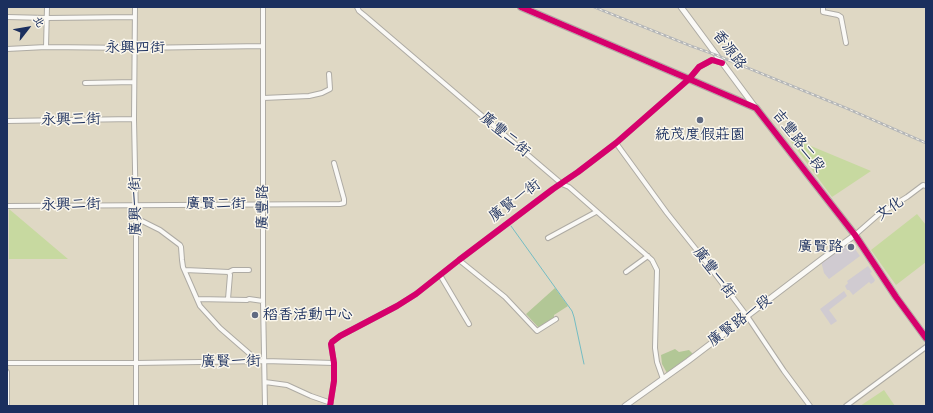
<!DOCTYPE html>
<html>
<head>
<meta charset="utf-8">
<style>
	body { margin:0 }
	#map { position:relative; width:933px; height:413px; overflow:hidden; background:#dfd8c4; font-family:Itim,"LXGW WenKai TC",sans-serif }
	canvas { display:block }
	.frame { position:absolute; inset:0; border:8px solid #1b2f5e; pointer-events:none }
	.north { position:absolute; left:8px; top:8px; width:40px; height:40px; -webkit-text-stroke:3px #fbf7ec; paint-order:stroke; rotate:59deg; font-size:11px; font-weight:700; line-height:16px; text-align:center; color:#1b2f5e }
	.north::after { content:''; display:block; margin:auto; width:14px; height:18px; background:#1b2f5e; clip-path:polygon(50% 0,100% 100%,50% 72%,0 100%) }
</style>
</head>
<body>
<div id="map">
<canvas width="933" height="413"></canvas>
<div class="frame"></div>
<div class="north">北</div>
</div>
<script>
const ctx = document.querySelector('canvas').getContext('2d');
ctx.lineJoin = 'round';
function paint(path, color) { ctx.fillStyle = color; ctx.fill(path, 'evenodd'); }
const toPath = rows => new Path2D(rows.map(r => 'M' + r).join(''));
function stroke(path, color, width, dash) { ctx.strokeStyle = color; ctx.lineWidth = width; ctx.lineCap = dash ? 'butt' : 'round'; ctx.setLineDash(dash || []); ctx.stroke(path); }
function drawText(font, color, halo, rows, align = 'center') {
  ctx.font = font + ' Itim,"LXGW WenKai TC",sans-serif'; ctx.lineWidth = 3; ctx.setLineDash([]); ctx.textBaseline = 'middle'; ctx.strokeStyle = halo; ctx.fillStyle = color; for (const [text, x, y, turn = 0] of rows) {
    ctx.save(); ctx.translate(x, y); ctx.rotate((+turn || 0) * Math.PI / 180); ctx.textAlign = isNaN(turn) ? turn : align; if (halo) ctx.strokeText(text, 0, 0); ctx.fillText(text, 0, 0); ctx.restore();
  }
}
const industrial = toPath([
	[850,242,860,256,829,279,824,273,821,261,835,249],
	[868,266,872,272,870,273,875,280,874,282,871,284,869,282,853,295,849,290,847,290,845,286,848,283,847,281],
	[844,291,847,296,829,310,837,321,831,325,820,309]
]);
const green = toPath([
	[787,136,871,171,832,197],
	[9,209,68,259,9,259],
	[917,214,926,225,926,262,896,285,871,250],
	[884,390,895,406,860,406]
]);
const forest = toPath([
	[555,288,568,306,554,315,554,318,539,328,526,314],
	[675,349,679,352,689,350,693,354,667,373,662,364,661,355]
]);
const stream = toPath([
	[511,226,572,311,574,317,584,364]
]);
const minor = toPath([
	[135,7,134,119,136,218,136,406],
	[263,7,263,301,265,406],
	[357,7,359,11,364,15,562,184,569,187,652,260,657,270,655,348,657,362,663,379],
	[823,7,823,12,838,15,841,17,846,43],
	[7,17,47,18,135,17],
	[46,47,47,7],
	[7,49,46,47,135,48,263,46],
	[85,83,134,82],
	[263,98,309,96,322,93,330,89,329,74],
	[7,121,134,119],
	[616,143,667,213,703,258,747,316,784,371,810,406],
	[7,206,340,204,344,203,344,199,334,163],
	[136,218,160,230,180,245,181,247,182,260,183,267,200,306,220,328,258,361],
	[855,235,879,214,907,197,923,185,926,186],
	[548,238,596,212],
	[459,260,505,297,537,331,556,319],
	[185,270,229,272,233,270,249,270],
	[626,272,648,256],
	[440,275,469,324],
	[197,299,247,300,249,299,263,301],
	[228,299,230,275,229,272],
	[7,363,136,363,265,361,334,363],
	[7,372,7,406],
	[265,382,287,385,311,396,331,403],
	[330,406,334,381,334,363,331,344,332,342,340,336,397,306,416,294,459,260,553,189,578,172,616,143,689,79,699,67,712,60,722,63],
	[846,406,926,347]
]);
const tertiary = toPath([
	[681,7,755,107],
	[625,406,688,361,822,259,855,235]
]);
const primary = toPath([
	[521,7,689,79,756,108,855,235,896,297,926,338]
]);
const rail = toPath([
	[594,7,691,46,716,55,846,108,926,143]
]);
const cycleway = toPath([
	[521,7,689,79,756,108,855,235,896,297,926,338],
	[330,406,334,381,334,363,331,344,332,342,340,336,397,306,416,294,459,260,553,189,578,172,616,143,689,79,699,67,712,60,722,63]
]);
const markers = [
	[700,120,4,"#606a82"],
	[851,247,4,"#606a82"],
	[255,315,4,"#606a82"]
];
const streetNames = [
	["永興四街",135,48],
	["香源路",729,50,53],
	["永興三街",71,120,-1],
	["廣豐二街",505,135,40],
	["吉豐路二段",798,141,52],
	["廣賢一街",515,201,-37],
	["廣賢二街",216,204],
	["永興二街",71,205,-1],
	["廣興一街",136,206,-91],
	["廣豐路",263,207,-90],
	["文化",890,209,-34],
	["廣豐一街",714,273,53],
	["廣賢路一段",740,321,-37],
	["廣賢一街",231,362,-1]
];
const poiNames = [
	["統茂度假莊園",700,135],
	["廣賢路",843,247,"right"],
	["稻香活動中心",263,315,"left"]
];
paint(industrial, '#d0cbd1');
paint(green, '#c7d9a0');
paint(forest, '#b2c796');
stroke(stream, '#73bcc3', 1);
stroke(minor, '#aeaba4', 6);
stroke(tertiary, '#aeaba4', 7);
stroke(primary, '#aeaba4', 8);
stroke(minor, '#faf9f6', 4);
stroke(tertiary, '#faf9f6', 5);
stroke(primary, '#e9e1d5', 6);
stroke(rail, '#b4b6b8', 2.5);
stroke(rail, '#fbf7ec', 1, [3]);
stroke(cycleway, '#d6006c', 6);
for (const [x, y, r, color] of markers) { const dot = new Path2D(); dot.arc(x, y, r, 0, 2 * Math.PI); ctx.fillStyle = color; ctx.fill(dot); stroke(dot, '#fbf7ec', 1.5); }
drawText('15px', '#1b2f5e', '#fbf7ec', streetNames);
drawText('15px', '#1b2f5e', '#fbf7ec', poiNames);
</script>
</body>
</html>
